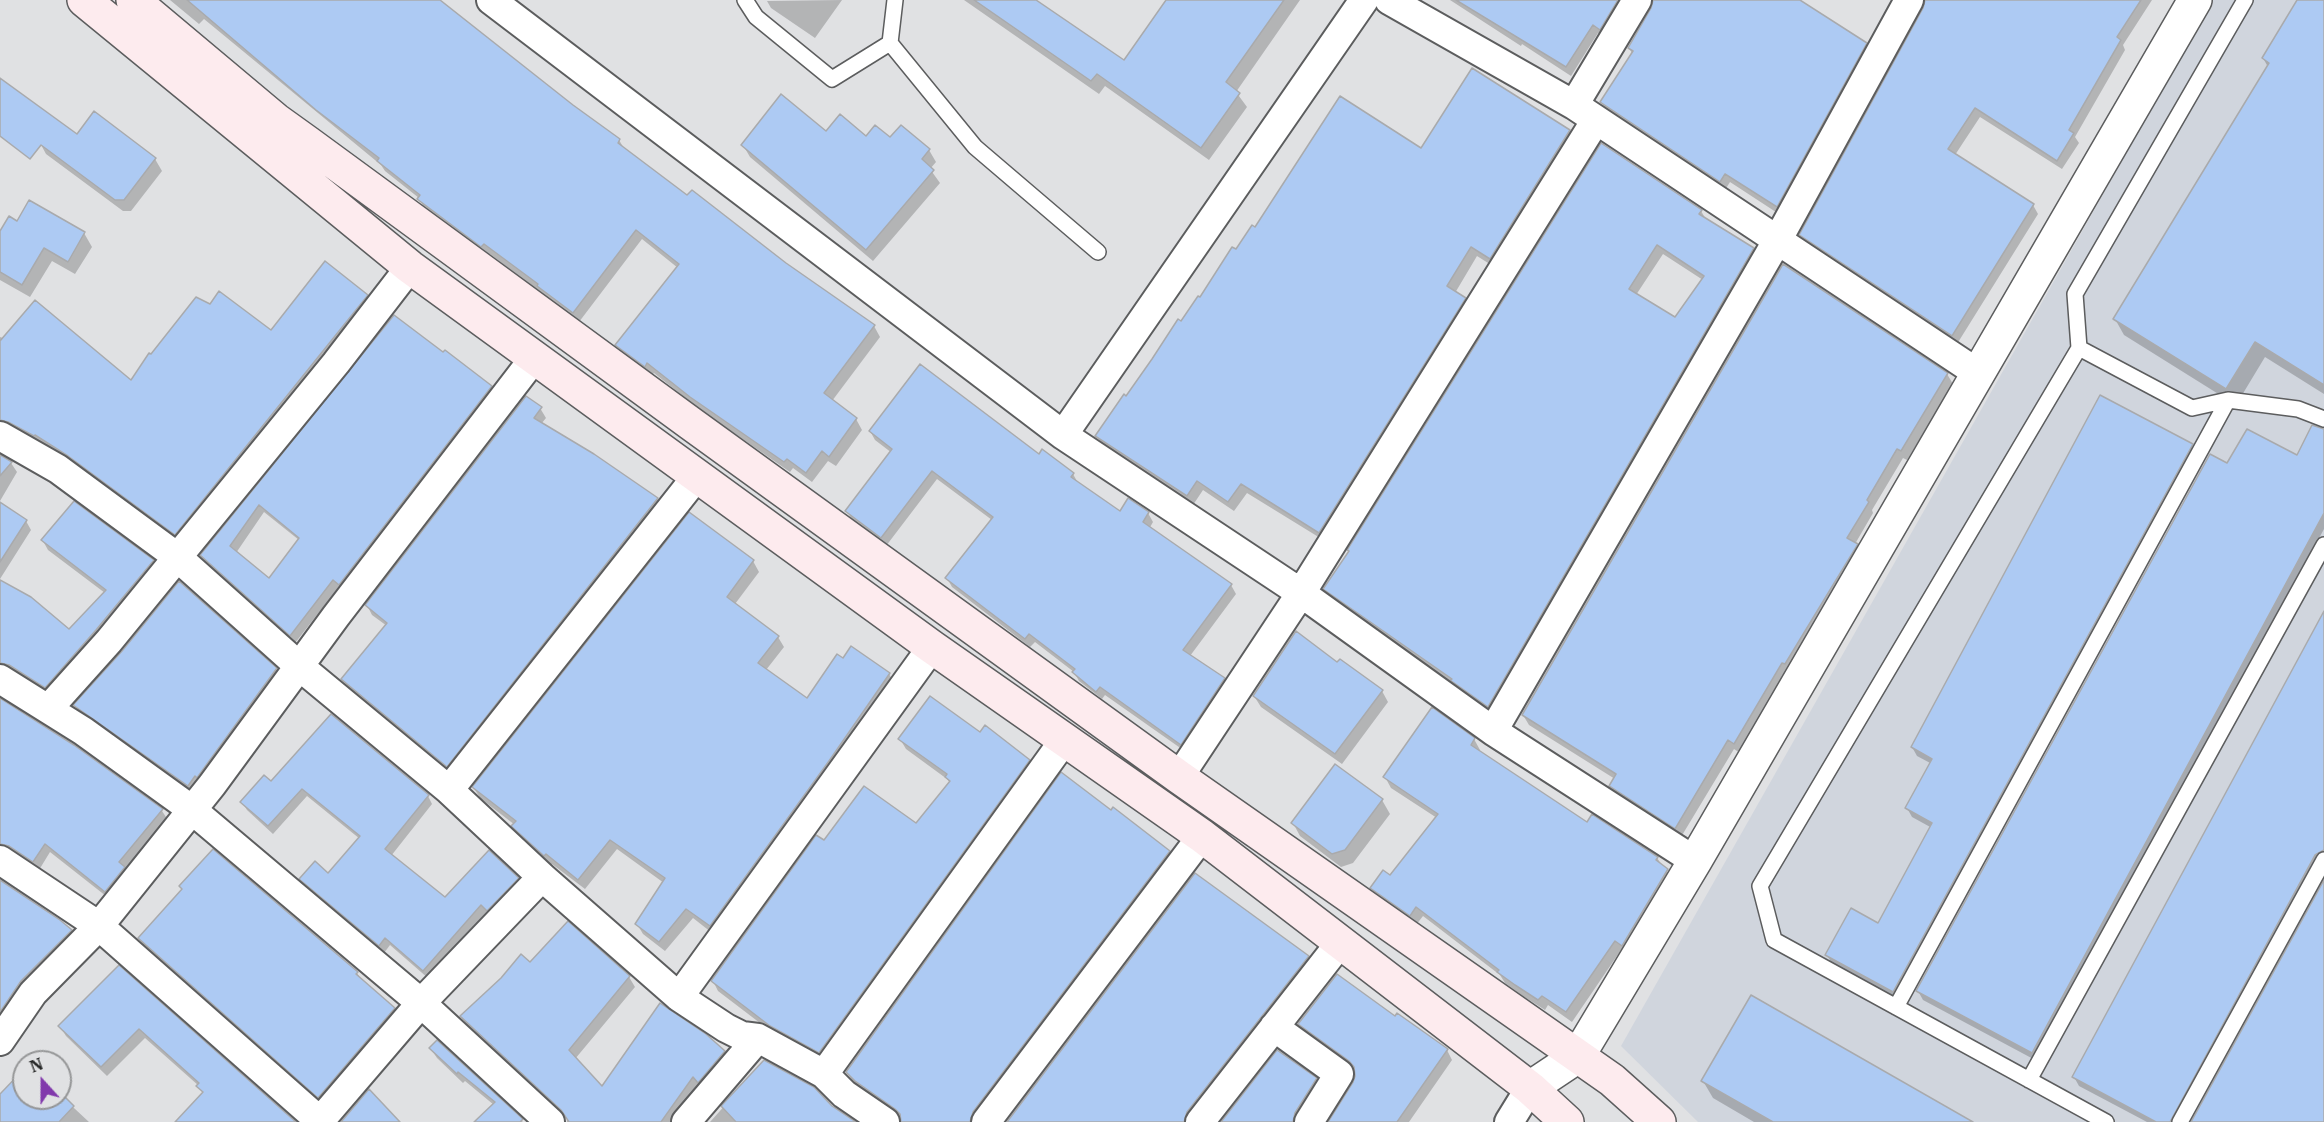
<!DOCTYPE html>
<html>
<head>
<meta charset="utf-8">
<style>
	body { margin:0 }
	#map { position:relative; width:2324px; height:1122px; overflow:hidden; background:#e0e1e3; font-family:"IBM Plex Serif",serif }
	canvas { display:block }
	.north { position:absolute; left:12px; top:1050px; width:60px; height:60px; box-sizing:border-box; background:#e0e1e3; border:2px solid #959697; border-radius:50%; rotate:339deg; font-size:16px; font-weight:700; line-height:24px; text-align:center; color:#252626 }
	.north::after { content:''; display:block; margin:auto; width:21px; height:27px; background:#8139ac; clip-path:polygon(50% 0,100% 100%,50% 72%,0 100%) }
</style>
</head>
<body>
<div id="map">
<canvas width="2324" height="1122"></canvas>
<div class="north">N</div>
</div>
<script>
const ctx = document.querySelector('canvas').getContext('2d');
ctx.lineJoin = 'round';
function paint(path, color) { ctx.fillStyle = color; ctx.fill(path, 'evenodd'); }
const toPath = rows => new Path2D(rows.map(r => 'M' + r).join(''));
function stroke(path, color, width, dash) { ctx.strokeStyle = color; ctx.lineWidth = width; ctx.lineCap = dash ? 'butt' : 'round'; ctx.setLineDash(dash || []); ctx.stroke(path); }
const built = toPath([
	[2213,0,2324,0,2324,1122,1698,1122,1621,1046]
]);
const shadow = toPath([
	[170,0,440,0,573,106,619,140,625,150,687,197,874,326,880,337,832,401,856,419,862,430,836,466,828,461,812,482,793,468,790,472,698,408,654,373,651,376,623,355,617,345,678,268,642,239,579,322,490,254,488,257,425,210,419,198,385,171,381,165,204,19,199,24],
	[842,0,815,38,771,8,767,1],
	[964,0,1034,0,1124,63,1168,0,1300,0,1236,92,1247,107,1209,160,1105,86,1099,94],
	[1450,0,1628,0,1605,38,1598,33,1571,76,1522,44,1521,46],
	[1655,0,1797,0,1866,44,1871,53,1782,216,1730,182,1725,190,1607,111,1601,102,1632,53,1629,48,1653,9],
	[1927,0,2152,0,2123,45,2125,50,2075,137,2079,143,2062,169,1980,117,1955,155,2033,205,2038,214,1957,344,1806,244,1801,235,1925,8],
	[2299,0,2324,0,2324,394,2265,357,2236,405,2124,335,2115,319,2268,67,2263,58],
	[1569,131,1575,141,1496,268,1477,256,1455,293,1465,299,1470,309,1325,541,1247,493,1234,511,1203,490,1193,505,1103,446,1097,436,1255,229,1421,150],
	[826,133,890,139,929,150,936,162,930,169,940,183,873,261,750,157,743,145],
	[77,136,155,159,162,171,131,211,123,211,46,154,39,141],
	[1602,145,1701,211,1707,221,1753,249,1758,259,1493,715,1458,690,1455,685,1330,598,1325,589,1350,552],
	[1663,254,1703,280,1675,319,1636,295],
	[18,223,84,233,92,247,75,274,52,261,30,297,0,280,0,232],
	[1783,266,1947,374,1953,384,1907,460,1903,458,1872,510,1873,513,1855,544,1862,555,1740,753,1734,749,1681,837,1616,796,1611,786,1615,779,1529,725,1523,715],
	[367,296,372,305,180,543,0,430,0,337,131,382],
	[394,317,491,387,495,396,344,593,338,588,295,643,207,564,202,556],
	[264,512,299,540,270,580,236,553],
	[540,408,546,418,541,424,593,455,657,499,662,509,452,775,348,688,343,679,387,626,372,615,367,605],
	[870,431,1039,456,1073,474,1078,483,1120,513,1148,513,1153,522,1149,529,1231,585,1236,594,1190,656,1224,679,1229,688,1186,752,1105,695,1102,699,1079,681,1074,672,1035,642,1030,647,952,587,947,578,992,520,937,479,886,546,852,520,847,511,892,453,875,440],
	[2324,440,2324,529,2037,1061,1923,1000,1918,991,2297,458],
	[2191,446,2197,454,1898,1000,1832,964,1827,955,1878,925,1932,828,1912,817,1907,808,1932,764,1917,756,1912,747],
	[0,456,11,463,17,472,0,501],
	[0,504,26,521,31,530,0,579],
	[43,541,153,561,158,570,51,696,0,673,0,581,69,632,105,593,48,550],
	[753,561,759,572,735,604,778,637,784,647,766,670,808,700,889,674,895,684,716,936,693,918,665,951,643,934,637,924,664,883,617,849,585,889,552,864,550,866,519,836,513,826,515,825,480,798,474,788],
	[2324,614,2324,862,2178,1122,2147,1122,2079,1086,2074,1077],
	[1338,664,1382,691,1388,702,1342,764,1261,707,1254,696],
	[276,669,281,678,193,793,80,714,75,706],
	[0,700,73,746,162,811,168,820,125,869,129,877,111,900,50,852,39,870,0,854],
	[981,734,1029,761,1035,771,825,1062,777,1036,718,991,713,981,824,842,916,825,950,783,947,779,906,749,900,739],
	[1474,739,1480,750,1479,752,1587,824,1657,858,1673,880,1629,955,1621,950,1572,1022,1548,1005,1545,1010,1523,996,1505,983,1500,975,1423,916,1416,925,1377,898,1371,888,1390,877,1437,818,1391,788,1385,777],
	[271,783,428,796,432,804,391,856,445,899,517,879,522,887,492,918,486,913,429,979,390,945,384,953,306,887,301,879,329,875,360,839,307,796,273,834,247,810,242,802],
	[1382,800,1390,814,1353,863,1341,867,1300,836,1293,823],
	[1112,812,1169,852,1175,862,978,1122,903,1122,853,1082,847,1072],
	[0,882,71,931,76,940,0,1028],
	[568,923,629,977,635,987,575,1059,602,1089,724,1052,730,1062,678,1122,567,1122,567,1118,467,1026,462,1017,531,964],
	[140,938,357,973,362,981,394,1009,399,1017,324,1104,144,947],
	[1308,957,1314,966,1192,1122,1009,1122],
	[88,997,293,1122,178,1122,203,1094,199,1086,145,1038,107,1076,66,1036,60,1026],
	[1396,1018,1447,1050,1452,1060,1409,1122,1330,1122,1354,1083,1356,1071,1305,1034,1300,1024],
	[437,1042,523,1122,476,1122,494,1105,465,1081,463,1083,437,1058,431,1049],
	[764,1062,834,1109,853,1122,710,1122],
	[24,1071,24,1098,60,1098,60,1095,89,1122,0,1122,0,1096],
	[1316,1079,1321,1089,1301,1122,1223,1122],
	[1703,1081,1970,1122,1754,1122,1713,1098]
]);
const building = toPath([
	[187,0,440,0,573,105,620,139,618,143,687,195,692,190,786,263,875,325,824,393,857,418,829,457,822,451,806,473,787,459,784,462,690,397,647,363,645,367,615,345,679,264,636,230,573,313,537,286,538,284,484,244,481,247,417,199,420,195,377,161,379,158,316,110,187,0],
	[974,0,1036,0,1124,60,1166,0,1284,0,1226,82,1240,93,1201,148,1097,74,1091,81,974,0],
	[1456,0,1618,0,1600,30,1593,25,1566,67,1456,0],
	[1653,0,1800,0,1867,43,1777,207,1725,174,1720,182,1600,102,1633,51,1628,48,1651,8,1653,0],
	[1925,0,2141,0,2117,37,2121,40,2069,130,2074,133,2057,161,1975,108,1948,149,2034,204,1952,336,1799,235,1923,8,1925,0],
	[2297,0,2324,0,2324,385,2255,342,2226,389,2113,319,2269,63,2262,58,2297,0],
	[1472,68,1570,130,1490,259,1471,247,1447,286,1466,298,1319,533,1241,484,1228,502,1197,481,1187,496,1095,436,1124,394,1126,396,1152,359,1178,319,1181,321,1198,296,1200,297,1232,247,1236,249,1252,225,1255,227,1340,96,1421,148,1472,68],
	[0,78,77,134,94,111,156,158,124,200,115,200,41,145,30,159,0,136,0,78],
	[781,94,826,131,840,114,866,136,875,125,890,137,901,125,930,149,922,159,934,170,866,250,741,145,781,94],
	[1601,143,1702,210,1699,214,1754,248,1488,707,1450,680,1452,679,1323,589,1349,551,1347,550,1601,143],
	[1657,245,1704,276,1675,317,1629,289,1657,245],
	[29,200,85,232,68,262,44,248,22,285,0,272,0,231,9,216,17,221,29,200],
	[325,261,368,295,175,535,68,456,35,435,34,436,8,422,0,420,0,341,35,300,131,380,149,353,151,354,196,297,210,304,219,291,271,330,325,261],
	[1783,264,1948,373,1901,451,1897,449,1867,500,1869,502,1847,538,1858,544,1833,585,1785,664,1782,663,1734,744,1728,740,1675,829,1609,786,1616,774,1522,715,1783,264],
	[394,315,443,352,445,350,492,386,339,585,333,580,290,636,200,555,394,315],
	[259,505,299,538,269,578,230,546,259,505],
	[920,364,1039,454,1042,449,1074,473,1071,477,1120,511,1128,498,1149,512,1143,522,1232,584,1183,650,1225,678,1181,745,1100,687,1096,692,1072,672,1075,669,1029,634,1025,639,945,578,993,517,932,471,881,538,845,511,892,449,869,431,920,364],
	[2100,395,2193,444,1893,992,1825,955,1851,908,1878,923,1932,823,1905,808,1932,759,1911,747,2100,395],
	[526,396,542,407,534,418,594,454,658,498,447,767,341,679,387,623,365,605,526,396],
	[2312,425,2324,429,2324,513,2032,1053,1916,991,2210,454,2227,463,2247,429,2297,455,2312,425],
	[0,455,12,462,0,476,0,455],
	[74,501,154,560,96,630,45,688,9,665,0,663,0,580,31,597,69,629,106,590,41,540,74,501],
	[0,502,27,520,0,562,0,502],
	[689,512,754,560,727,597,779,636,758,663,807,698,837,654,843,658,851,646,890,673,829,761,710,926,686,909,659,942,635,924,665,878,610,840,578,880,546,854,544,856,511,826,516,821,472,787,689,512],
	[179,581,277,668,199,775,197,778,195,776,188,786,73,705,122,651,179,581],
	[2324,611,2324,850,2315,855,2170,1122,2156,1122,2072,1077,2324,611],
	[1296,631,1337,662,1340,659,1383,690,1335,754,1253,696,1296,631],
	[930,696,980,732,985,725,1030,760,819,1053,770,1026,711,981,816,835,824,840,864,786,916,823,950,781,945,777,947,774,898,739,930,696],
	[0,698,74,745,163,809,119,862,125,867,105,892,45,844,33,862,9,846,0,844,0,698],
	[1432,707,1475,738,1471,745,1587,822,1592,814,1658,857,1656,860,1668,869,1622,946,1615,941,1566,1012,1542,996,1538,1000,1515,985,1497,972,1499,970,1416,907,1410,916,1370,888,1383,870,1390,875,1438,814,1383,777,1432,707],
	[331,714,429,795,385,849,445,897,489,850,519,878,487,911,481,905,423,971,385,938,379,946,299,879,315,861,328,873,360,836,302,789,268,826,240,802,264,775,271,781,331,714],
	[1335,764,1383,799,1345,850,1332,854,1291,823,1335,764],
	[1061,772,1111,810,1113,807,1170,851,973,1112,970,1122,901,1122,900,1114,895,1109,855,1081,846,1072,1061,772],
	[213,849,358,972,356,974,395,1008,318,1098,138,938,182,889,179,886,213,849],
	[1195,873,1309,956,1187,1112,1184,1122,1007,1122,1195,873],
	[0,880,60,920,72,930,21,981,0,1012,0,880],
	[2324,880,2324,1122,2191,1122,2324,880],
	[568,921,630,976,569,1050,602,1086,660,1003,706,1034,725,1051,698,1083,693,1077,661,1122,569,1122,561,1110,460,1016,501,978,521,954,530,962,568,921],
	[119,965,296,1122,175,1122,203,1092,196,1086,199,1083,139,1029,101,1067,58,1026,119,965],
	[1337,974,1395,1016,1397,1013,1448,1049,1397,1122,1328,1122,1353,1082,1355,1076,1354,1067,1349,1061,1298,1024,1337,974],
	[1751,995,1973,1122,1773,1122,1701,1081,1751,995],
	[437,1040,523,1119,520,1122,474,1122,495,1102,458,1072,457,1074,429,1048,437,1040],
	[1277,1050,1317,1078,1295,1113,1293,1122,1221,1122,1277,1050],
	[764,1060,814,1087,832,1106,856,1122,736,1122,721,1106,764,1060],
	[24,1069,24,1098,60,1098,60,1092,74,1106,59,1122,0,1122,0,1094,24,1069],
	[369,1089,400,1122,341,1122,369,1089]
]);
const service = toPath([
	[745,0,756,17,832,79,890,43],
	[895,0,890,43,975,147,1098,252],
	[2079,348,2192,408,2228,400,2298,409,2324,419],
	[1896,1007,2228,400],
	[2029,1080,2324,545],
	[2106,1122,1774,940,1760,886,2079,348,2075,294,2245,0],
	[2180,1122,2324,860]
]);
const minor = toPath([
	[491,0,1063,435,1301,593,1493,731,1695,861],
	[1389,0,1574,105,1979,374],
	[1574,105,1637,0],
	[1063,435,1364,0],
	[0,436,58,469,176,556,299,666,449,790,697,476],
	[0,679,83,731,191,809,421,1003,550,1122],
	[48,709,109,641,336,363,410,267],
	[1493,731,1777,241,1909,0],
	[1179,777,1301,593,1596,120],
	[449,790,542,877],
	[0,860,99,926,321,1122],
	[679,997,932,647],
	[1274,1027,1339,1074,1309,1122],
	[0,1041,33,993,99,926,212,785,336,616,535,357],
	[824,1074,1065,739],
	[319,1122,421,1003,542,877,679,997,726,1028,742,1036,758,1038,824,1074,844,1094,885,1122],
	[686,1122,758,1038],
	[986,1122,1202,836],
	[1200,1122,1340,943],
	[1509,1122,1530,1088]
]);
const tertiary = toPath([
	[1530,1088,1578,1056,1695,861,2195,0]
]);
const secondary = toPath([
	[84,0,410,267,932,647,1202,836,1530,1088,1567,1122],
	[133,0,276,120,308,143,690,423,1179,777,1612,1080,1659,1122]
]);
paint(built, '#d0d5dd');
paint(shadow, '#0003');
paint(building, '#adcaf3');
stroke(building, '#a9aaac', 1.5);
stroke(service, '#5c5d5e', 18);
stroke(minor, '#5c5d5e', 32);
stroke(tertiary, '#5c5d5e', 36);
stroke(secondary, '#5c5d5e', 36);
stroke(service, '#fff', 15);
stroke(minor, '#fff', 28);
stroke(tertiary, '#fff', 33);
stroke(secondary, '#fdebee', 33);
</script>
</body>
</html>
